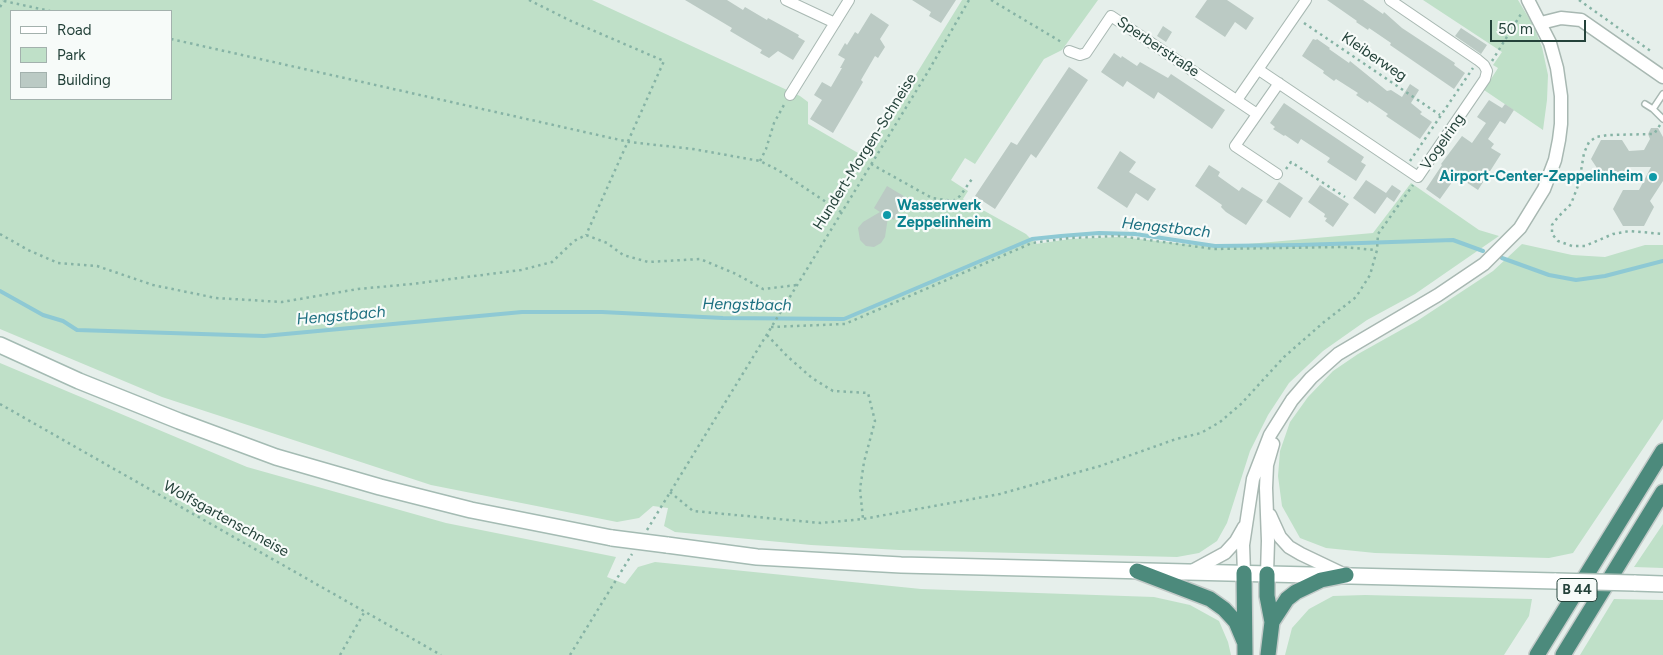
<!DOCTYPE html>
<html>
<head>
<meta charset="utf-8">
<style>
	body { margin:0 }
	#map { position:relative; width:1663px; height:655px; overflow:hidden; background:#e6efeb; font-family:Figtree,sans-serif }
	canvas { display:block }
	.legend { position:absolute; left:10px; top:10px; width:162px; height:90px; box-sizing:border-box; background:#f7fbf9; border:1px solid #a3b1ad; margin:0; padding:6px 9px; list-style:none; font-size:15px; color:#24423a }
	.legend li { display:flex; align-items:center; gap:10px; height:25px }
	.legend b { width:25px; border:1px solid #a3b1ad }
	.scale { position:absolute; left:1490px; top:20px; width:96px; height:22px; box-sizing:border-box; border:2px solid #24423a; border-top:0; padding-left:6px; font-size:15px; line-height:18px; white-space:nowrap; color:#24423a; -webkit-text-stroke:4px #f7fbf9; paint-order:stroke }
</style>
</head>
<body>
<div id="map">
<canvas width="1663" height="655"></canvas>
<ul class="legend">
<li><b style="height:6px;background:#fff"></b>Road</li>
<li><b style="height:14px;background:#bfe0c8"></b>Park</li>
<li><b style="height:14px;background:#bbcac4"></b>Building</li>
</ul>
<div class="scale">50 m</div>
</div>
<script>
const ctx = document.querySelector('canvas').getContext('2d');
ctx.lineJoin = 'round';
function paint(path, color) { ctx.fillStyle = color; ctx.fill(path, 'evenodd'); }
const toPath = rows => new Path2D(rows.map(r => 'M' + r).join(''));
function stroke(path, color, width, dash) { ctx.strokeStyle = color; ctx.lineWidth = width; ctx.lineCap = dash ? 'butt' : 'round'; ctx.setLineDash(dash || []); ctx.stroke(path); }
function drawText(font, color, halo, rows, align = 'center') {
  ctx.font = font + ' Figtree,sans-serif'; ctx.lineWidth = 4.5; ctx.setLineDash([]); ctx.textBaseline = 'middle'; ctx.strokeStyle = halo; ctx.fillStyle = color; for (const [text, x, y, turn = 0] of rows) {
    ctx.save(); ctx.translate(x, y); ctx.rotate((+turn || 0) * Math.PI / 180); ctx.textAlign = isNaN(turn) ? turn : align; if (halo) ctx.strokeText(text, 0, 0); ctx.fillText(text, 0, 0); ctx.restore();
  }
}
const green = toPath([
	[0,0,592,0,800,96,808,102,808,124,865,157,962,0,1098,0,1062,50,1044,59,975,164,965,158,951,180,968,191,963,199,1026,234,1036,244,1070,239,1119,237,1214,247,1373,233,1411,183,1479,230,1499,236,1415,294,1367,320,1323,351,1289,383,1268,415,1250,451,1227,523,1217,541,1199,553,1177,557,899,550,811,545,675,532,664,526,668,508,653,506,639,518,617,522,431,485,162,397,0,329],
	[11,11,171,11,171,99,11,99],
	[1423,0,1518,0,1533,25,1542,47,1548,75,1547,100,1543,130,1484,90,1498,68,1493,65,1502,52],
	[1522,244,1572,255,1605,257,1645,245,1663,245,1663,419,1573,553,1549,558,1375,553,1326,548,1300,538,1282,506,1278,476,1280,451,1290,422,1308,397,1333,371,1358,354,1417,321,1493,271],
	[0,363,247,467,446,523,616,557,607,577,625,584,638,567,655,562,921,589,1154,597,1190,605,1219,621,1228,642,1231,655,0,655],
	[1663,524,1663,568,1634,567],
	[1365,595,1532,599,1529,616,1504,655,1285,655,1292,628,1309,609,1333,596],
	[1614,599,1663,600,1663,655,1580,655]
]);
const stream = toPath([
	[1502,258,1549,275,1576,280,1605,276,1663,261],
	[0,291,43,315,63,321,77,330,264,336,522,312,602,312,723,318,844,319,1032,239,1061,236,1099,233,1135,234,1215,246,1300,245,1453,240,1483,251]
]);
const building = toPath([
	[685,0,727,0,743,10,745,7,767,20,768,18,799,35,798,37,805,41,793,60,778,51,769,58,760,53,762,50,730,31,732,28],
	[912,0,956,0,941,23,929,16,931,12],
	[1207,0,1227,0,1254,18,1246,30,1235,22,1225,37,1195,17],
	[1327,0,1363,0,1383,14,1384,12,1402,28,1455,63,1454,65,1465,73,1454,89,1390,45,1391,43,1369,28,1368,30,1356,22,1357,21],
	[871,13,889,25,880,39,885,47,878,58,875,56,861,80,863,82,833,133,810,119,822,100,814,95,822,82,831,87,842,68,840,68,845,59,838,55,845,43,847,45,855,32,858,34],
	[1163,26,1172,32,1166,42,1157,36],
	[1461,28,1487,45,1481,54,1455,36],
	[1313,39,1316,40,1317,39,1330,48,1329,49,1349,63,1350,61,1387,91,1391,90,1402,97,1410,84,1419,90,1411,103,1422,112,1420,114,1432,122,1420,139,1386,116,1388,114,1369,101,1368,103,1356,95,1358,93,1336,79,1334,81,1323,73,1324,71,1302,56],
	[1114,53,1121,58,1122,56,1137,66,1140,62,1168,78,1171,74,1225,110,1212,129,1158,92,1154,99,1127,81,1123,87,1101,72],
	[1069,67,1088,80,1036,158,1031,154,995,209,975,196,1011,142,1017,145],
	[1489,100,1502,108,1505,104,1514,110,1505,124,1500,121,1488,139,1494,144,1491,148,1501,154,1478,190,1463,180,1462,182,1455,178,1440,199,1426,189,1442,165,1441,164,1462,136,1472,143,1486,123,1477,117],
	[1284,103,1364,157,1361,162,1366,165,1356,181,1327,162,1330,158,1301,139,1298,144,1285,135,1284,136,1273,129,1275,127,1270,123],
	[1651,128,1658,128,1663,137,1663,181,1650,201,1654,207,1644,226,1623,226,1613,209,1623,190,1639,190,1651,167,1627,167,1622,176,1583,176,1597,168,1591,159,1601,140,1622,140,1629,151,1644,150,1650,139,1648,134],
	[1120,151,1136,162,1129,172,1156,189,1148,201,1136,193,1127,208,1097,188],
	[1209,165,1220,172,1218,176,1239,191,1242,187,1263,200,1246,225,1226,212,1221,207,1222,205,1195,186],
	[1366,180,1386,193,1392,185,1401,191,1394,202,1387,197,1375,214,1353,198],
	[1279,182,1303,198,1290,218,1266,202],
	[1320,185,1349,204,1333,227,1325,221,1327,218,1324,217,1325,214,1308,202],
	[887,186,907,198,894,220,888,217,885,237,881,243,874,247,866,246,860,240,858,228,863,222,880,212,874,208]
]);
const path = toPath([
	[529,0,571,21,664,61,586,235],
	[991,0,1063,43],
	[1579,0,1652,52],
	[4,1,50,11],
	[0,7,4,1],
	[1304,23,1440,115],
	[171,39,629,142,693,149,760,161,778,170,841,212],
	[1492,61,1521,14],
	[1660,125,1654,134,1608,135,1596,137,1589,142,1584,153,1579,183,1571,204,1558,217,1552,225,1552,234,1558,241,1572,246,1585,246,1613,234,1630,231,1663,234],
	[760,161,766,149,774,123,785,103],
	[1410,161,1473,68],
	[871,164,932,198,953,201,960,196,972,179],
	[1286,169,1291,162,1345,197],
	[0,234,28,250,58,263,97,266,153,285,216,298,282,302,358,289,412,284,521,270,552,262,574,241,586,235,607,243,623,255,648,262,700,259,736,274,763,289,797,285],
	[771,327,845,324,1032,243,1070,238,1119,236,1214,249,1342,247,1376,250],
	[767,335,787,356,812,378,833,391,868,393,875,421,864,462,860,489,863,519],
	[0,404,441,655],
	[670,492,693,511,821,523,863,519,1000,494,1100,466,1176,439,1201,433,1220,422,1241,404,1284,357,1324,322,1356,297,1370,275,1377,250,1378,234,1413,185],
	[647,530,929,70,969,0],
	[340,655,365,611],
	[570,655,632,554]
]);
const service = toPath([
	[1645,104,1653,109,1663,94],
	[1653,109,1663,119]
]);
const minor = toPath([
	[786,0,835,23],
	[1069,51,1080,55,1086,53,1111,16,1257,114],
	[1259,70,1418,177,1485,79,1487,71,1484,65,1478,60,1390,0],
	[790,95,849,0],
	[1237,100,1306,0],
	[1277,174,1235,146,1279,83]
]);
const tertiary = toPath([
	[1541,23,1561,18,1581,20,1663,77],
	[1270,515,1280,537,1289,547,1301,554,1345,575],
	[1190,572,1225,553,1236,541,1244,527],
	[1244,573,1243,545,1253,479,1270,435,1292,400,1311,378,1338,354,1438,295,1484,264,1520,228,1544,189,1555,160,1559,140,1561,124,1561,96,1557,68,1550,43,1528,0],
	[1267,574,1268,541,1266,488,1267,465,1273,444]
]);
const secondary = toPath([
	[0,345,79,381,179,421,276,457,380,487,471,510,612,538],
	[667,545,757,557,901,565,1556,581],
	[1634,583,1663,584]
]);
const trunk = toPath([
	[1137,571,1210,599,1224,609,1236,622,1244,641],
	[1244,573,1245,655],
	[1267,574,1267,596,1272,622,1268,655],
	[1272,622,1287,599,1296,592,1321,580,1346,575],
	[1537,655,1663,451],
	[1563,655,1663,492]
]);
const secondaryBridge = toPath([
	[612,538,667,545],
	[1556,581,1634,583]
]);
const markers = [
	[1653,177,5,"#0f9aa8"],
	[887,215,5,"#0f9aa8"]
];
const shields = [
	[1577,590,40]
];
const shieldNames = [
	["B 44",1577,590]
];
const streetNames = [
	["Sperberstraße",1158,47,34],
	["Kleiberweg",1374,57,34],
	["Vogelring",1443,142,-55],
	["Hundert-Morgen-Schneise",865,152,-58],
	["Wolfsgartenschneise",226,519,29]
];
const cultureNames = [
	["Airport-Center-Zeppelinheim",1643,177],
	["Wasserwerk",897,206,"left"],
	["Zeppelinheim",897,223,"left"]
];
const waterNames = [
	["Hengstbach",1166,228,6],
	["Hengstbach",747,305,1],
	["Hengstbach",341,316,-5]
];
paint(green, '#bfe0c8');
stroke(stream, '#8ec9d4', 4);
paint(building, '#bbcac4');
stroke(service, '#a8b8b2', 8);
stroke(minor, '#a8b8b2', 12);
stroke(tertiary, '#a8b8b2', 15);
stroke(secondary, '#a4bbb3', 18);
stroke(trunk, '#c2cac8', 18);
stroke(path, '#86b3a5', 2.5, [2.5, 4]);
stroke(service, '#fff', 5);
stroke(minor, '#fff', 10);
stroke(tertiary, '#fff', 12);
stroke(secondary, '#fff', 15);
stroke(trunk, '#4c8a7c', 15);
stroke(secondaryBridge, '#a4bbb3', 18, []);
stroke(secondaryBridge, '#fff', 15);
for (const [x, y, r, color] of markers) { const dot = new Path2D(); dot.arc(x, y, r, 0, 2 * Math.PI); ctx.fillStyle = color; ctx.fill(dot); stroke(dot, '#f7fbf9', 2); }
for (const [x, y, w] of shields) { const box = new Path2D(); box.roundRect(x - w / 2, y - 11.5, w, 23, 4); ctx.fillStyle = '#f7fbf9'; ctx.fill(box); stroke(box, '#24423a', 1); }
drawText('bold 14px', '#24423a', null, shieldNames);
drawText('15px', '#24423a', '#f7fbf9', streetNames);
drawText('bold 15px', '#0d838f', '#f7fbf9', cultureNames, 'right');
drawText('italic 16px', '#1c6f80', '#f7fbf9', waterNames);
</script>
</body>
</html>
